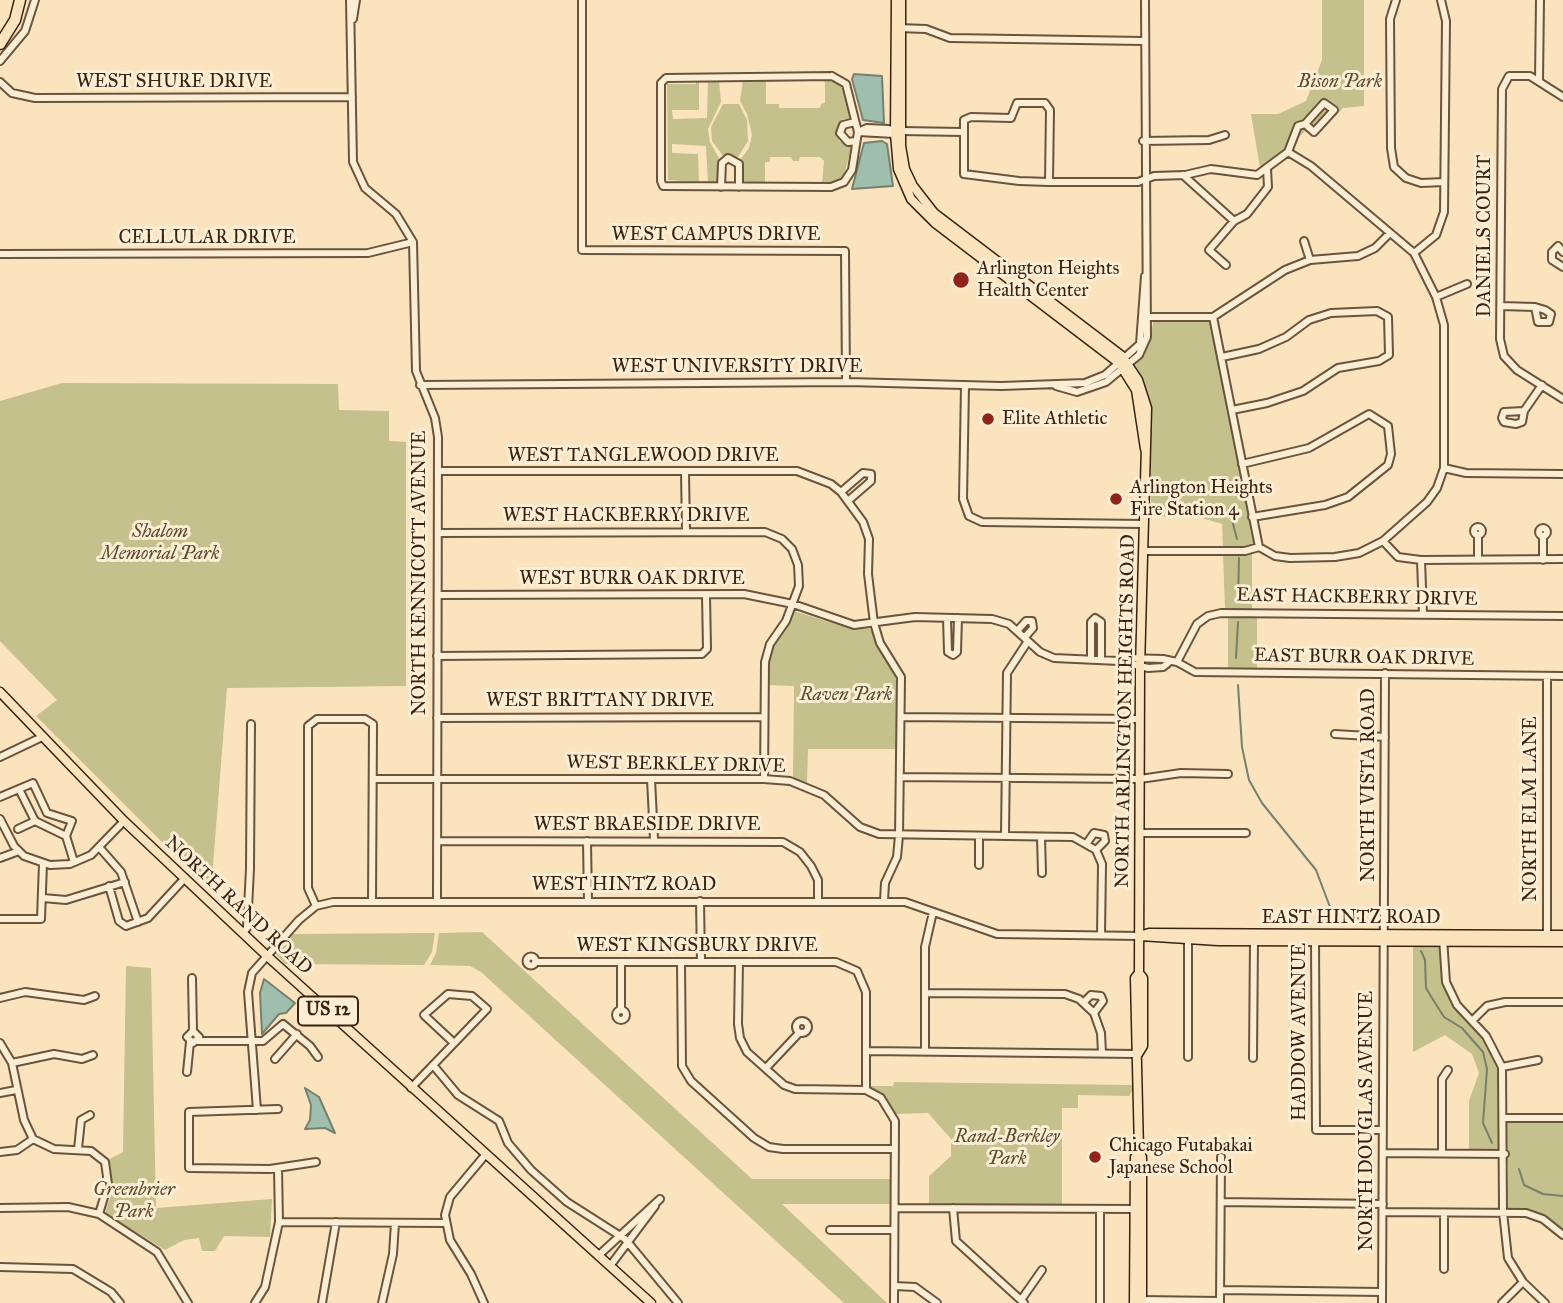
<!DOCTYPE html>
<html>
<head>
<meta charset="utf-8">
<style>
	body { margin:0 }
	canvas { display:block; background:#fbe3be }
</style>
</head>
<body>
<canvas width="1563" height="1303"></canvas>
<script>
const ctx = document.querySelector('canvas').getContext('2d');
ctx.lineJoin = 'round';
function paint(path, color) { ctx.fillStyle = color; ctx.fill(path, 'evenodd'); }
const toPath = rows => new Path2D(rows.map(r => 'M' + r).join(''));
function stroke(path, color, width, dash) { ctx.strokeStyle = color; ctx.lineWidth = width; ctx.lineCap = dash ? 'butt' : 'round'; ctx.setLineDash(dash || []); ctx.stroke(path); }
function drawText(font, color, halo, rows, align = 'center') {
  ctx.font = font + ' "IM FELL Great Primer",serif'; ctx.lineWidth = 6; ctx.setLineDash([]); ctx.textBaseline = 'middle'; ctx.strokeStyle = halo; ctx.fillStyle = color; for (const [text, x, y, turn = 0] of rows) {
    ctx.save(); ctx.translate(x, y); ctx.rotate((+turn || 0) * Math.PI / 180); ctx.textAlign = isNaN(turn) ? turn : align; if (halo) ctx.strokeText(text, 0, 0); ctx.fillText(text, 0, 0); ctx.restore();
  }
}
const green = toPath([
	[1322,0,1364,0,1364,106,1343,108,1316,137,1305,131,1274,162,1260,168,1251,114,1278,114,1306,101,1322,60],
	[834,79,844,86,853,117,852,120,843,119,838,128,839,141,852,145,843,179,822,184,824,161,820,157,800,157,799,161,793,161,791,157,770,157,770,162,765,162,765,183,742,181,740,160,749,148,752,135,747,114,740,101,743,80,766,80,766,104,779,104,779,108,820,108,821,104,825,103,825,82,821,80],
	[696,80,719,81,721,102,708,129,710,142,720,160,718,181,712,183,668,180,667,84,696,84],
	[699,82,708,82,707,118,673,119,672,110,699,110],
	[672,144,706,146,708,182,699,182,698,154,672,153],
	[723,104,739,104,747,120,748,141,738,157,723,156,712,141,711,127],
	[1154,320,1212,322,1255,542,1253,547,1223,548,1222,524,1195,516,1151,517,1150,411,1135,365,1148,345],
	[62,383,338,384,339,410,389,411,389,441,406,442,406,686,227,688,211,891,36,716,57,700,0,641,0,401],
	[1252,552,1252,609,1225,609,1223,553],
	[794,611,842,626,871,629,876,645,892,667,898,686,897,749,808,749,807,783,793,778,794,686,767,685,771,648],
	[1228,616,1257,616,1257,668,1228,668],
	[482,932,752,1179,891,1179,891,1204,782,1204,887,1303,844,1303,481,972,470,966,430,965,436,953,439,933],
	[435,933,432,952,424,965,285,964,275,953,291,934],
	[1413,942,1441,943,1445,989,1457,1009,1489,1045,1498,1066,1501,1121,1563,1122,1563,1230,1550,1219,1532,1210,1507,1209,1508,1164,1495,1150,1469,1150,1469,1101,1479,1073,1472,1054,1445,1035,1413,1052],
	[126,966,151,968,156,1208,272,1199,270,1237,224,1236,215,1251,202,1251,199,1238,184,1240,165,1250,105,1213,113,1189,108,1160,123,1152],
	[894,1082,1132,1085,1132,1091,1129,1096,1078,1095,1078,1108,1062,1108,1062,1205,929,1205,929,1176,951,1156,951,1139,928,1113,896,1114,886,1098,868,1086,893,1086]
]);
const water = toPath([
	[854,74,882,76,884,123,863,120,852,79,854,74],
	[882,141,887,144,893,186,852,189,864,143,882,141],
	[264,979,295,1003,286,1013,279,1014,262,1034,260,993,264,979],
	[305,1088,319,1097,335,1133,325,1128,305,1129,310,1120,311,1105,305,1088]
]);
const stream = toPath([
	[1229,509,1237,539],
	[1238,603,1239,558],
	[1236,658,1238,622],
	[1238,685,1242,747,1249,780,1262,803,1316,870,1330,907,1372,924],
	[1421,951,1425,960,1426,988,1432,998,1444,1017,1462,1028,1483,1052,1487,1069,1483,1123,1492,1143],
	[1519,1169,1524,1185,1543,1194,1563,1196]
]);
const minor = toPath([
	[350,0,353,162,365,188,396,214,413,242,416,371,435,418,438,437,437,901],
	[582,0,582,250,845,251,846,382],
	[1396,0,1390,19,1391,148,1394,167,1406,178,1421,183,1444,182],
	[353,19,356,0],
	[898,28,926,29,950,38,1143,41],
	[0,61,25,31,35,0],
	[832,76,846,84,858,132,852,170,844,182,831,187,663,186,661,181,661,83,666,78,832,76],
	[1539,81,1540,0],
	[0,82,12,93,35,98,352,97],
	[1563,97,1530,76,1509,76,1502,89,1500,339,1504,356,1517,370,1563,399],
	[855,122,843,125,840,133,848,142,856,141],
	[867,128,889,129,895,134,858,132,867,128],
	[900,131,963,132],
	[1143,141,1209,140,1225,135],
	[1183,175,1234,221],
	[1049,182,1050,110,1045,103,1017,103,1011,118,971,117,964,120,964,174,1019,181,1049,182,1138,182,1154,176,1185,175,1211,169,1257,175,1288,152,1298,126,1305,124,1324,103,1334,110,1314,132,1305,124],
	[721,187,722,163,728,158,739,164,739,187],
	[1304,241,1310,260],
	[1563,252,1558,246,1552,252,1552,260,1563,267],
	[1414,253,1436,235,1444,212,1446,21,1441,0],
	[0,254,368,253,413,242],
	[1226,265,1209,250,1234,221,1247,214,1268,187,1267,169],
	[1436,297,1467,284],
	[1501,306,1535,307,1545,310,1551,314,1549,322,1538,322,1535,307],
	[1146,317,1213,317,1285,270,1310,260,1358,256,1375,248,1389,234],
	[1213,317,1259,547],
	[1222,357,1259,349,1286,337,1309,320,1331,313,1377,311,1388,317,1389,355,1379,361,1338,368,1303,391,1267,403,1232,410],
	[420,385,848,382,1001,386,1085,383,1105,375,1140,344,1145,276],
	[965,385,963,499,969,516,982,522,1143,524],
	[1056,386,1077,392,1106,382,1139,355,1147,337,1145,0],
	[1524,411,1522,422,1516,424,1504,422,1502,418,1504,412,1524,411,1542,385],
	[1242,464,1309,448,1369,414,1388,426,1391,454,1388,465,1348,497,1325,505,1252,517],
	[1444,468,1466,473,1563,474],
	[439,471,797,471,831,484,841,492,863,522,869,539,868,574,874,623,880,643,901,677,899,836,897,857,885,883,884,901],
	[685,472,686,531],
	[841,492,863,473,871,474,871,481,849,500],
	'1474 531a4 4 0 1 1 8 0a4 4 0 1 1-8 0Z',
	'1539 532a4 4 0 1 1 8 0a4 4 0 1 1-8 0Z',
	[439,533,765,532,782,539,792,549,798,565,799,586,786,621,770,644,765,662,764,779],
	[1383,541,1398,557,1421,560,1563,559],
	[1143,551,1245,551,1259,547,1275,556,1290,558,1335,557,1359,553,1383,541,1427,502,1437,488,1444,468,1444,325,1436,297,1414,253,1311,166,1288,152],
	[1478,559,1478,535],
	[1421,560,1423,615],
	[1543,560,1543,536],
	[438,595,744,594,793,604,854,625,915,617,992,619,1009,624,1040,652,1054,658,1119,661,1148,668,1163,667,1168,663],
	[947,618,948,652,953,655,957,652,958,618],
	[1018,630,1026,621,1032,621,1033,628,1025,637],
	[437,656,702,654,707,649,706,595],
	[1091,659,1091,622,1095,618,1101,622,1101,660],
	[1119,661,1125,658,1163,659,1177,662,1195,672,1563,676],
	[1177,662,1197,624,1208,616,1221,613,1563,616],
	[901,717,1140,719],
	[437,718,764,717],
	[1335,734,1385,737],
	[0,757,42,737],
	[901,777,1140,779,1181,773,1228,774],
	[373,779,764,779,790,781,824,795,860,827,879,834,1073,837,1096,850,1102,864,1101,935],
	[651,779,654,839],
	[19,789,35,821,66,836],
	[0,797,33,783,47,813,72,821,66,836,74,862],
	[0,819,14,846,24,856,50,865,70,864,91,855,124,821],
	[18,829,35,821],
	[1140,833,1246,833],
	[979,836,979,865],
	[1005,836,1007,673,1028,641],
	[1041,837,1042,873],
	[437,841,783,842,800,852,811,866,818,880,818,901],
	[587,841,588,901],
	[1087,843,1094,833,1104,835,1105,841,1096,850],
	[99,847,121,872,138,922],
	[0,858,19,851],
	[109,886,119,921,126,926,148,918,185,878],
	[43,898,66,900,125,882],
	[700,901,701,962],
	[316,906,308,888,308,726,317,719,365,719,373,724,372,901],
	[0,919,41,919,43,863],
	[243,933,247,928,250,869,251,724],
	[1547,936,1547,676],
	[1315,938,1316,1130,1382,1130],
	[1443,938,1446,982,1457,1005,1486,1036,1502,1067,1503,1212,1508,1258,1523,1282,1545,1303],
	'526.5 961a4.5 4.5 0 1 1 9 0a4.5 4.5 0 1 1-9 0Z',
	[535,962,836,962,857,971,866,992,866,1090,881,1098,895,1121,894,1303],
	[681,962,682,1066,691,1081,754,1138,769,1147,783,1149,895,1149],
	[739,962,738,1024,740,1038,747,1052,784,1085,795,1089,866,1090],
	[192,978,193,1031,187,1037,193,1043,199,1037,193,1031],
	[926,993,1065,994,1079,999,1094,1013,1101,1033,1102,1053],
	[0,998,25,992,84,1000,95,996],
	[1083,1003,1091,995,1101,996,1103,1001,1094,1013],
	[621,1010,621,962],
	'616 1015a5 5 0 1 1 10 0a5 5 0 1 1-10 0Z',
	[1473,1020,1487,1006,1505,1002,1563,1002],
	'796 1027a6 6 0 1 1 12 0a6 6 0 1 1-12 0Z',
	[198,1041,263,1041,283,1024,310,1046,318,1057],
	[0,1043,12,1063,24,1120,33,1139,54,1149,91,1151,105,1162,108,1184,99,1214],
	[866,1051,1138,1054],
	[925,1051,925,947,933,912],
	[1188,1057,1188,940],
	[1253,1058,1254,939],
	[275,1059,297,1034],
	[12,1063,54,1054,82,1059,93,1055],
	[433,1065,458,1095,499,1121,508,1143,531,1170,567,1202,625,1239,678,1303],
	[1502,1067,1538,1060],
	[766,1068,799,1033],
	[187,1072,190,1042],
	[411,1088,487,1009,472,996,448,994,424,1015,454,1043],
	[0,1093,16,1090],
	[278,1109,189,1112,189,1168,270,1169,316,1162],
	[257,1110,248,992,252,973,299,920,316,906,333,902,905,902,997,934,1140,936],
	[1504,1118,1563,1118],
	[78,1149,81,1120,90,1115],
	[0,1152,17,1150,33,1139],
	[1383,1153,1505,1154],
	[1442,1153,1442,1079,1448,1070],
	[1221,1202,1383,1204],
	[0,1208,68,1207,99,1214,157,1252,188,1303],
	[895,1208,1138,1209],
	[953,1208,956,1241,1024,1303],
	[1383,1212,1526,1213,1543,1219,1563,1235],
	[1444,1214,1444,1269],
	[279,1222,445,1223],
	[830,1230,894,1230],
	[599,1255,660,1199],
	[610,1266,655,1206],
	[0,1267,73,1269,111,1292,120,1303],
	[895,1286,915,1287,937,1303],
	[1221,1290,1382,1292],
	[1021,1300,1042,1270],
	[1140,1300,1220,1301],
	[255,1303,265,1287,279,1222,278,1168],
	[322,1303,336,1222],
	[382,1303,393,1254,395,1223],
	[484,1303,471,1274,450,1240,445,1215,450,1197,486,1154],
	[1100,1303,1100,1209],
	[1220,1303,1221,1157],
	[1382,1303,1385,673],
	[1502,1303,1523,1282]
]);
const major = toPath([
	[896,0,895,134,898,169,911,199,935,223,1119,363,1136,390,1145,449],
	[901,0,901,146,905,169,913,186,934,213,1122,356,1138,380,1147,408,1140,668,1139,973,1135,978,1139,1152,1142,1157,1142,1303],
	[0,692,124,821,266,955,651,1303],
	[1140,936,1149,933,1563,935],
	[1140,936,1218,941,1563,942],
	[1138,1054,1143,1046,1143,978,1139,973],
	[1134,1303,1135,1157,1139,1152]
]);
const highway = toPath([
	[0,44,15,20,20,0]
]);
const markers = [
	[961,280,9,"#8f2418"],
	[988,419,7,"#8f2418"],
	[1116,499,7,"#8f2418"],
	[1095,1157,7,"#8f2418"]
];
const shields = [
	[328,1011,60]
];
const shieldNames = [
	["US 12",328,1011]
];
const streetNames = [
	["WEST SHURE DRIVE",174,82],
	["WEST CAMPUS DRIVE",716,235],
	["DANIELS COURT",1485,236,-90],
	["CELLULAR DRIVE",207,238],
	["WEST UNIVERSITY DRIVE",737,367],
	["WEST TANGLEWOOD DRIVE",643,456],
	["WEST HACKBERRY DRIVE",626,516],
	["NORTH KENNICOTT AVENUE",420,573,-90],
	["WEST BURR OAK DRIVE",632,579],
	["EAST HACKBERRY DRIVE",1357,598,1],
	["EAST BURR OAK DRIVE",1364,658,1],
	["WEST BRITTANY DRIVE",600,701],
	["NORTH ARLINGTON HEIGHTS ROAD",1126,711,-89],
	["WEST BERKLEY DRIVE",676,765,1],
	["NORTH VISTA ROAD",1369,785,-90],
	["NORTH ELM LANE",1531,809,-90],
	["WEST BRAESIDE DRIVE",647,825],
	["WEST HINTZ ROAD",624,885],
	["NORTH RAND ROAD",238,906,43],
	["EAST HINTZ ROAD",1351,918],
	["WEST KINGSBURY DRIVE",697,946],
	["HADDOW AVENUE",1300,1032,-90],
	["NORTH DOUGLAS AVENUE",1367,1121,-90]
];
const parkNames = [
	["Bison Park",1340,82],
	["Shalom",160,532],
	["Memorial Park",160,554],
	["Raven Park",846,695],
	["Rand-Berkley",1007,1137],
	["Park",1007,1159],
	["Greenbrier",134,1190],
	["Park",134,1212]
];
const poiNames = [
	["Arlington Heights",977,269],
	["Health Center",977,291],
	["Elite Athletic",1002,419],
	["Arlington Heights",1130,488],
	["Fire Station 4",1130,510],
	["Chicago Futabakai",1109,1146],
	["Japanese School",1109,1168]
];
paint(green, '#c5c18c');
paint(water, '#9fbead');
stroke(water, '#76806e', 2);
stroke(stream, '#76806e', 2);
stroke(minor, '#69543c', 10);
stroke(major, '#382410', 11);
stroke(highway, '#382410', 13);
stroke(minor, '#fcedd5', 6);
stroke(major, '#fbe3be', 8);
stroke(highway, '#fbe3be', 10);
for (const [x, y, r, color] of markers) { const dot = new Path2D(); dot.arc(x, y, r, 0, 2 * Math.PI); ctx.fillStyle = color; ctx.fill(dot); stroke(dot, '#fcedd5', 2.5); }
for (const [x, y, w] of shields) { const box = new Path2D(); box.roundRect(x - w / 2, y - 14.5, w, 29, 5); ctx.fillStyle = '#fcedd5'; ctx.fill(box); stroke(box, '#382410', 2); }
drawText('bold 18px', '#382410', null, shieldNames);
drawText('19px', '#382410', '#fcedd5', streetNames);
drawText('italic 19px', '#5b4b2f', '#fcedd5', parkNames);
drawText('19px', '#382410', '#fcedd5', poiNames, 'left');
</script>
</body>
</html>
